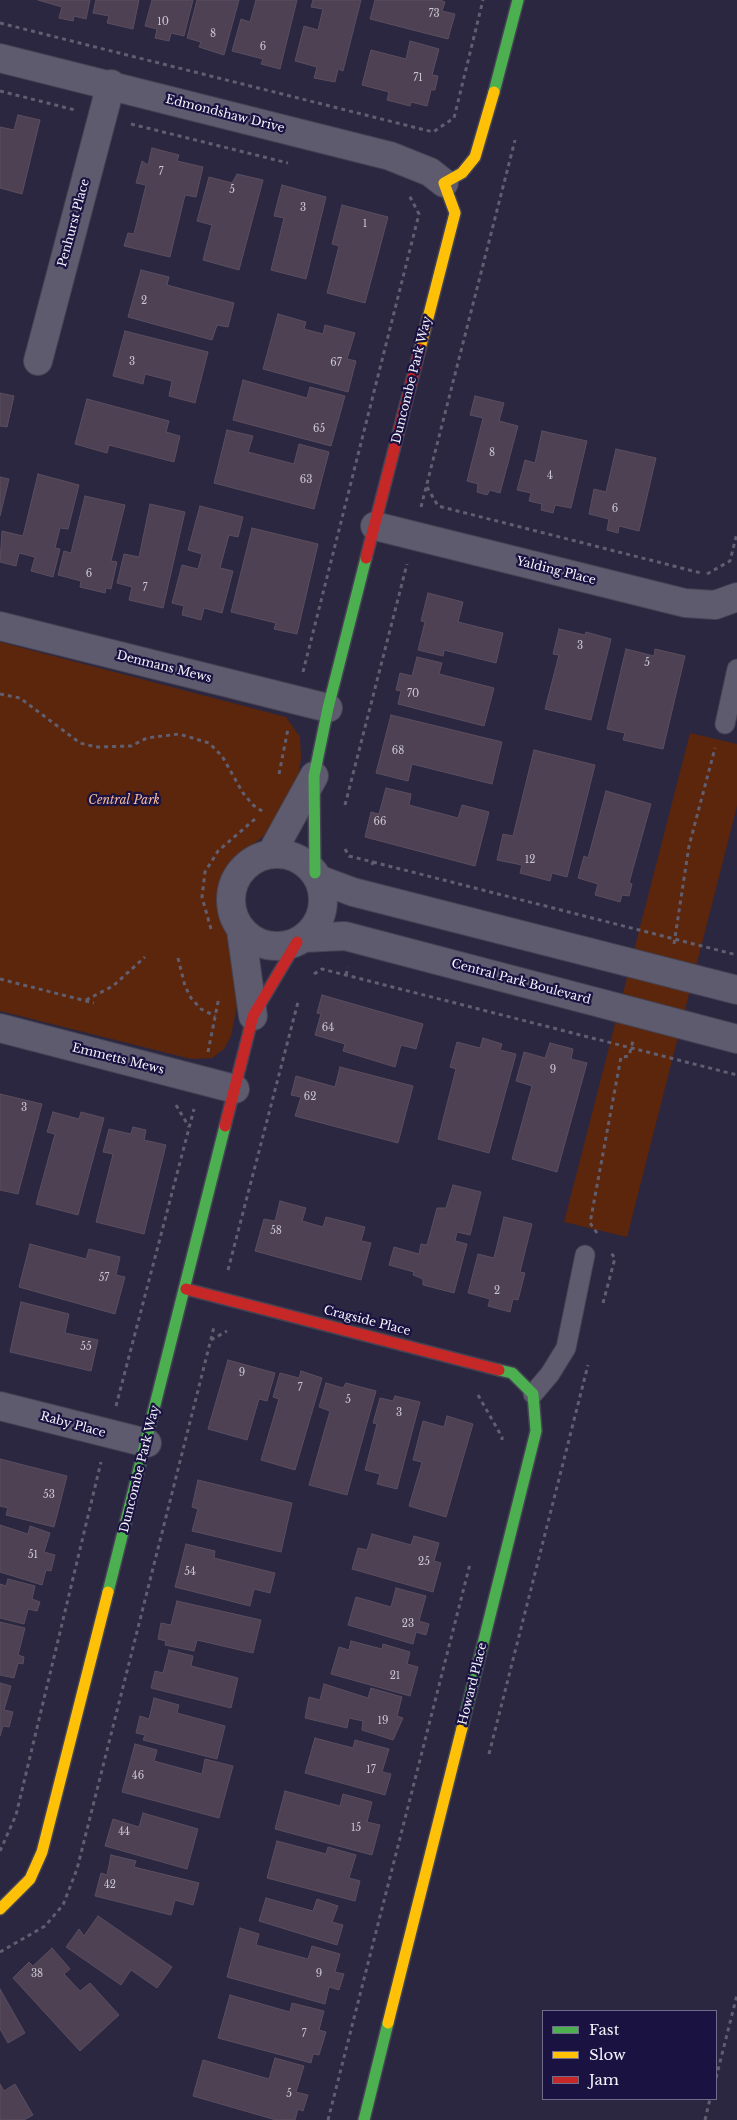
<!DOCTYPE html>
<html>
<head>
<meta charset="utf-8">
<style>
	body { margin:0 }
	#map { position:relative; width:737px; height:2120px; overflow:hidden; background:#2b2741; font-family:"Libre Baskerville",serif }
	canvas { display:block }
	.legend { position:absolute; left:542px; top:2010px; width:175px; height:90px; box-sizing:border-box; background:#1a1241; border:1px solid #716c8b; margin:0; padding:6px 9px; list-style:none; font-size:15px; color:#f3f3fa }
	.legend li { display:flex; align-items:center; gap:10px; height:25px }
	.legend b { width:25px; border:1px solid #716c8b }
</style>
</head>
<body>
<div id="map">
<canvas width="737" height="2120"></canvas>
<ul class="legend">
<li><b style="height:6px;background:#4caf50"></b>Fast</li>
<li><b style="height:6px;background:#ffc107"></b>Slow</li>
<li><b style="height:6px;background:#c62828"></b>Jam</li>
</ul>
</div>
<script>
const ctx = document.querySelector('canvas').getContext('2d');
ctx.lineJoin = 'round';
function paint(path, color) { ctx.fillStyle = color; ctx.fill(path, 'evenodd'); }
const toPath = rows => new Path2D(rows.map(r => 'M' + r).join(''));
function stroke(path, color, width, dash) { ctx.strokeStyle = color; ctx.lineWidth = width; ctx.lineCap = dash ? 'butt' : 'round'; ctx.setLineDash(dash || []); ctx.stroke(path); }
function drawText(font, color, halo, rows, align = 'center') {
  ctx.font = font + ' "Libre Baskerville",serif'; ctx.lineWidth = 4.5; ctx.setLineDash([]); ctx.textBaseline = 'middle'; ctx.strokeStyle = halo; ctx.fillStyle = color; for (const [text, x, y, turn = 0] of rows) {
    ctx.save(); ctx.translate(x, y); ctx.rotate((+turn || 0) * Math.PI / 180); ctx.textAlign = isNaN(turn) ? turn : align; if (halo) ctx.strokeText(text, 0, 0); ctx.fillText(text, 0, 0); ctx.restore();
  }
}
const green = toPath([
	[0,642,286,717,300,737,301,758,297,783,285,815,266,834,229,863,223,876,220,902,224,921,234,941,240,991,231,1036,224,1049,212,1058,191,1059,0,1011],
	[690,733,737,744,737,806,627,1237,564,1222]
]);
const building = toPath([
	[38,0,90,0,86,19,74,16,73,21,59,18,62,7,38,0],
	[96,0,139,0,133,29,107,23,109,16,93,13,96,0],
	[152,0,193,0,184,36,171,33,169,41,155,38,157,29,145,26,152,0],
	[197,0,239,0,224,55,199,47,201,42,187,38,197,0],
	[256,0,297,0,280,69,261,64,263,59,232,51,241,19,250,22,256,0],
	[313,0,361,0,343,71,338,69,335,82,314,78,317,67,295,61,304,26,318,30,323,9,311,7,313,0],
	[375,0,440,0,445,2,442,11,455,14,448,39,370,19,375,0],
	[410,41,439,49,432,75,438,76,435,90,431,90,427,106,411,102,410,106,387,100,389,92,362,85,371,50,406,59,410,41],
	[18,115,40,120,22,194,0,188,0,127,14,130,18,115],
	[152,148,179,155,177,161,203,167,196,197,185,195,170,257,124,246,128,233,134,234,146,185,136,183,142,161,148,165,152,148],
	[237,174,263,180,239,270,203,260,212,225,197,221,209,177,232,183,237,174],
	[282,185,326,197,306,279,271,270,284,218,274,216,282,185],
	[342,205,388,217,365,303,327,293,339,246,332,244,342,205],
	[141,270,169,277,167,285,234,303,228,327,217,325,212,340,128,317,141,270],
	[278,314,306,322,304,329,323,334,325,325,355,333,347,359,356,361,348,392,263,369,278,314],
	[125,331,208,352,195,403,169,396,172,381,145,374,143,384,113,376,125,331],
	[243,380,307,398,310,387,345,396,331,446,233,420,243,380],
	[0,393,14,396,7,427,0,426,0,393],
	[475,396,504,403,499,421,518,426,500,493,490,490,487,495,477,492,478,484,467,481,483,418,470,415,475,396],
	[87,399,169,421,166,432,180,436,174,462,109,445,107,453,75,444,87,399],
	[227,430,253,436,248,452,294,464,299,444,329,452,314,509,214,483,227,430],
	[542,431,587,441,571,508,555,505,553,513,541,510,542,504,529,501,531,493,517,490,525,460,535,463,542,431],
	[616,449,656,458,639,531,619,526,618,533,607,530,609,519,589,514,594,489,606,492,616,449],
	[38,474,79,485,68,529,60,528,55,548,60,549,53,577,31,571,35,557,19,553,16,566,0,562,2,531,23,536,38,474],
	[0,477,9,479,0,516,0,477],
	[85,496,125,505,111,561,117,562,111,589,106,588,105,593,80,587,81,581,58,575,64,551,71,553,85,496],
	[150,504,185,512,163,608,129,600,132,587,117,583,124,554,139,557,150,504],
	[200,506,243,517,238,537,229,535,220,568,233,571,222,613,204,608,201,620,182,615,184,606,172,603,182,565,198,569,202,554,188,550,200,506],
	[252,528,318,544,297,634,274,629,276,623,231,612,252,528],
	[428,593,463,602,458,622,503,633,496,663,444,650,443,656,418,650,425,622,421,621,428,593],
	[559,629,585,635,586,632,611,639,591,720,545,709,559,655,553,654,559,629],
	[626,649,654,656,655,649,685,656,663,749,623,740,625,733,607,729,626,649],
	[417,657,442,663,439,674,494,688,484,726,398,704,401,691,396,690,400,673,412,676,417,657],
	[391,715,502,742,492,784,412,764,408,781,376,773,391,715],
	[534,750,595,765,567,877,552,873,550,881,520,873,522,865,497,860,503,834,513,836,534,750],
	[386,788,411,794,409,805,458,818,462,805,489,812,475,866,365,837,371,812,379,814,386,788],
	[606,791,651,804,629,883,632,884,629,896,622,895,620,902,595,895,598,884,578,878,584,856,588,858,606,791],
	[322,995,423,1024,416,1049,401,1045,395,1067,343,1051,345,1044,315,1035,321,1014,317,1013,322,995],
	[483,1038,502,1044,500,1050,516,1054,489,1153,438,1139,456,1069,450,1067,457,1042,480,1048,483,1038],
	[550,1043,573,1049,571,1059,587,1063,557,1172,512,1159,532,1086,516,1081,524,1052,545,1058,550,1043],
	[340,1067,413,1086,398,1143,295,1116,301,1097,291,1095,296,1076,335,1087,340,1067],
	[0,1094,42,1104,18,1194,0,1190,0,1094],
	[53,1112,79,1119,81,1112,104,1118,78,1215,36,1204,55,1134,47,1132,53,1112],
	[133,1127,146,1130,144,1140,166,1145,144,1234,96,1222,113,1154,103,1152,109,1129,131,1134,133,1127],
	[453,1185,481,1192,470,1235,457,1232,455,1241,467,1244,454,1293,423,1285,423,1279,413,1275,414,1272,389,1265,394,1247,419,1254,421,1244,427,1245,437,1208,446,1208,453,1185],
	[280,1201,306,1208,302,1221,323,1227,326,1217,365,1227,361,1241,371,1243,361,1280,255,1251,264,1219,275,1221,280,1201],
	[504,1217,532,1224,520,1272,525,1273,518,1300,513,1299,510,1312,488,1306,490,1299,468,1293,478,1254,494,1258,504,1217],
	[30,1244,86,1259,89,1249,120,1257,116,1275,125,1277,115,1314,19,1287,30,1244],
	[21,1302,69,1314,65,1333,98,1340,91,1371,10,1352,21,1302],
	[228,1360,275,1373,267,1401,259,1399,247,1440,208,1429,228,1360],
	[301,1371,322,1378,295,1470,261,1460,279,1399,273,1397,280,1373,299,1378,301,1371],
	[326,1383,343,1388,346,1383,376,1391,347,1495,309,1485,330,1411,319,1407,326,1383],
	[395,1396,420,1402,397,1489,377,1484,380,1474,365,1470,377,1424,373,1423,380,1398,393,1401,395,1396],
	[447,1416,473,1424,446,1517,409,1506,422,1462,413,1460,423,1421,444,1427,447,1416],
	[0,1459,67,1476,54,1527,6,1515,8,1508,0,1506,0,1459],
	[198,1480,292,1503,281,1552,192,1531,198,1509,192,1507,198,1480],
	[0,1525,28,1534,30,1526,50,1533,44,1552,55,1555,51,1571,46,1570,42,1585,0,1572,0,1525],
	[372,1534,411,1545,414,1536,439,1543,434,1561,441,1563,433,1592,352,1569,358,1548,367,1550,372,1534],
	[186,1544,215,1551,214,1558,275,1573,270,1593,254,1589,250,1606,175,1587,186,1544],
	[8,1579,35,1586,32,1599,40,1602,37,1611,28,1609,24,1624,0,1618,0,1584,6,1586,8,1579],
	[396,1588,426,1596,419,1621,429,1624,426,1635,416,1632,413,1644,348,1625,356,1597,391,1607,396,1588],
	[177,1601,261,1620,253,1653,197,1640,194,1651,165,1645,166,1641,158,1639,161,1623,171,1625,177,1601],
	[0,1622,25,1628,18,1655,24,1657,23,1664,18,1663,14,1678,0,1675,0,1622],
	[351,1641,382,1649,383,1644,410,1652,407,1664,418,1667,410,1696,331,1674,339,1647,349,1650,351,1641],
	[169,1650,193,1656,191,1666,238,1678,231,1708,151,1688,155,1671,163,1673,169,1650],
	[0,1683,11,1686,4,1710,13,1712,9,1727,3,1726,0,1736,0,1683],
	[324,1684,368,1698,371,1688,402,1697,397,1716,403,1718,393,1740,362,1730,363,1721,349,1718,347,1728,305,1718,309,1697,320,1700,324,1684],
	[154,1698,179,1705,177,1713,225,1726,217,1759,143,1740,145,1735,136,1733,140,1716,149,1719,154,1698],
	[315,1738,353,1748,355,1740,389,1749,382,1772,391,1774,385,1795,305,1773,315,1738],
	[135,1744,157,1750,154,1761,202,1774,205,1759,233,1766,219,1818,122,1792,135,1744],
	[285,1791,340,1806,343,1794,372,1802,367,1822,380,1825,372,1855,275,1829,285,1791],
	[143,1813,198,1829,187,1869,105,1846,113,1819,139,1827,143,1813],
	[277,1841,326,1854,328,1847,356,1855,349,1878,360,1881,355,1901,267,1878,277,1841],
	[111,1855,136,1861,134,1867,199,1883,193,1905,175,1900,171,1915,95,1896,101,1873,107,1875,111,1855],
	[266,1898,313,1911,317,1899,338,1906,332,1922,343,1925,337,1945,259,1921,266,1898],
	[98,1916,172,1967,157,1988,131,1970,121,1985,66,1947,79,1929,84,1936,98,1916],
	[240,1928,259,1934,256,1945,308,1959,312,1946,340,1954,335,1972,344,1974,339,1990,329,1987,325,2004,227,1977,240,1928],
	[52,1948,70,1969,64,1974,80,1991,90,1983,119,2015,80,2051,13,1978,29,1962,33,1966,52,1948],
	[0,1989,25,2033,8,2043,0,2029,0,1989],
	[230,1995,290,2012,292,2003,324,2011,319,2030,326,2032,319,2055,313,2054,311,2063,218,2038,230,1995],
	[275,2058,304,2066,296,2092,308,2095,303,2111,298,2109,295,2120,276,2120,193,2096,203,2060,269,2079,275,2058],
	[0,2084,4,2091,15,2084,33,2115,24,2120,0,2120,0,2084]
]);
const path = toPath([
	[0,23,433,132,454,118,483,0],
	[0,91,75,110],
	[131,124,288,163],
	[427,487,438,506,701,573],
	[421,507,515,140],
	[707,574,730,561,737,533],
	[303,672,419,214,409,195],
	[0,694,20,698,80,743,96,747,131,746,147,738,179,734,209,743,222,756,243,793,253,805,262,811],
	[279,774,288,729],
	[345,805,407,564],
	[345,849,349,856,373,862,371,868],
	[373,862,737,955],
	[211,929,202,897,205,872,218,851,255,819],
	[674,944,689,846,715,748],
	[178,958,185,986,191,998,201,1009,215,1016],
	[314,974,322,969,737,1075],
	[346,975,348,967],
	[0,979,94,1003],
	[86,1000,113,986,145,957],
	[208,1052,219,997],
	[176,1105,189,1127],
	[597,1233,590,1223,621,1057,629,1056,633,1041],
	[228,1270,298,1002],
	[603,1303,615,1258,610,1252],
	[211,1340,227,1331],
	[478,1395,502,1437,502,1440],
	[116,1406,194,1109],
	[489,1754,588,1365],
	[0,1851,16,1815,101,1462],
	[0,1952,45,1926,63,1905,77,1869,214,1327],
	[716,2078,737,1995],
	[328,2120,470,1564],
	[705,2120,710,2099]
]);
const lane = toPath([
	[725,724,737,669],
	[533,1394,550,1374,566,1348,585,1255]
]);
const street = toPath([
	[0,58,390,156,430,172,444,183],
	[38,361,111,84],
	[375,526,685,603,715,605,737,597],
	[0,626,328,708],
	'231 900a46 46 0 1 1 92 0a46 46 0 1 1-92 0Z',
	[271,854,314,776],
	[318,879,353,892,737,990],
	[241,930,253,1016],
	[304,938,345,936,737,1039],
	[0,1028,235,1089],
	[0,1406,147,1443]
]);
const fast = toPath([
	[494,92,518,0],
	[315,873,314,776,328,708,366,558],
	[108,1592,225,1126],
	[462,1728,536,1431,533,1394,512,1373,499,1370],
	[364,2120,388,2023]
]);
const slow = toPath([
	[420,349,455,213,444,183,462,173,475,157,494,92],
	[0,1909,30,1879,42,1852,108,1592],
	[388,2023,462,1728]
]);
const jam = toPath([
	[366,558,420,349],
	[225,1126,253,1016,297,942],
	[186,1289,499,1370]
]);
const numberNames = [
	["73",434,14],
	["10",163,22],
	["8",213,34],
	["6",263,47],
	["71",418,78],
	["7",161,172],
	["5",232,190],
	["3",303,208],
	["1",365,224],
	["2",144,301],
	["3",132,362],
	["67",336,363],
	["65",319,429],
	["8",492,453],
	["4",550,476],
	["63",306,480],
	["6",615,509],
	["6",89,574],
	["7",145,588],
	["3",580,646],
	["5",647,663],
	["70",413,694],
	["68",398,751],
	["66",380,822],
	["12",530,860],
	["64",328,1028],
	["9",553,1070],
	["62",310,1097],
	["3",24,1108],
	["58",276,1231],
	["57",104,1278],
	["2",497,1291],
	["55",86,1347],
	["9",242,1373],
	["7",300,1388],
	["5",348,1400],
	["3",399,1413],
	["53",49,1495],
	["51",33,1555],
	["25",424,1562],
	["54",190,1572],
	["23",408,1624],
	["21",395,1676],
	["19",383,1721],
	["17",371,1770],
	["46",138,1776],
	["15",356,1828],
	["44",124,1832],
	["42",110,1885],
	["38",37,1974],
	["9",319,1974],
	["7",304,2034],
	["5",289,2094]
];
const streetNames = [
	["Edmondshaw Drive",225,114,14],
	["Penhurst Place",74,223,-75],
	["Duncombe Park Way",412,380,-76],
	["Yalding Place",556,571,14],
	["Denmans Mews",164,667,14],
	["Central Park Boulevard",521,982,15],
	["Emmetts Mews",118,1059,14],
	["Cragside Place",367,1321,14],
	["Raby Place",73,1425,15],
	["Duncombe Park Way",140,1469,-76],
	["Howard Place",473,1684,-76]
];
const parkNames = [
	["Central Park",124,801]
];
paint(green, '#5b260b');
paint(building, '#4d4153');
stroke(building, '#5a4e5f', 1);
stroke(lane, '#454254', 21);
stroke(street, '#454254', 30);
stroke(fast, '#454254', 14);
stroke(slow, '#454254', 14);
stroke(jam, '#454254', 14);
stroke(path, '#615e70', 3, [4, 4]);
stroke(lane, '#5d5b6d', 19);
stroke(street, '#5d5b6d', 28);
stroke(fast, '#4caf50', 11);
stroke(slow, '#ffc107', 11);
stroke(jam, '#c62828', 11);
drawText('10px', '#cac6d0', null, numberNames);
drawText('12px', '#f3f3fa', '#1a1241', streetNames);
drawText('italic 12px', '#f6bb9f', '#1a1241', parkNames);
</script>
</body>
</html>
